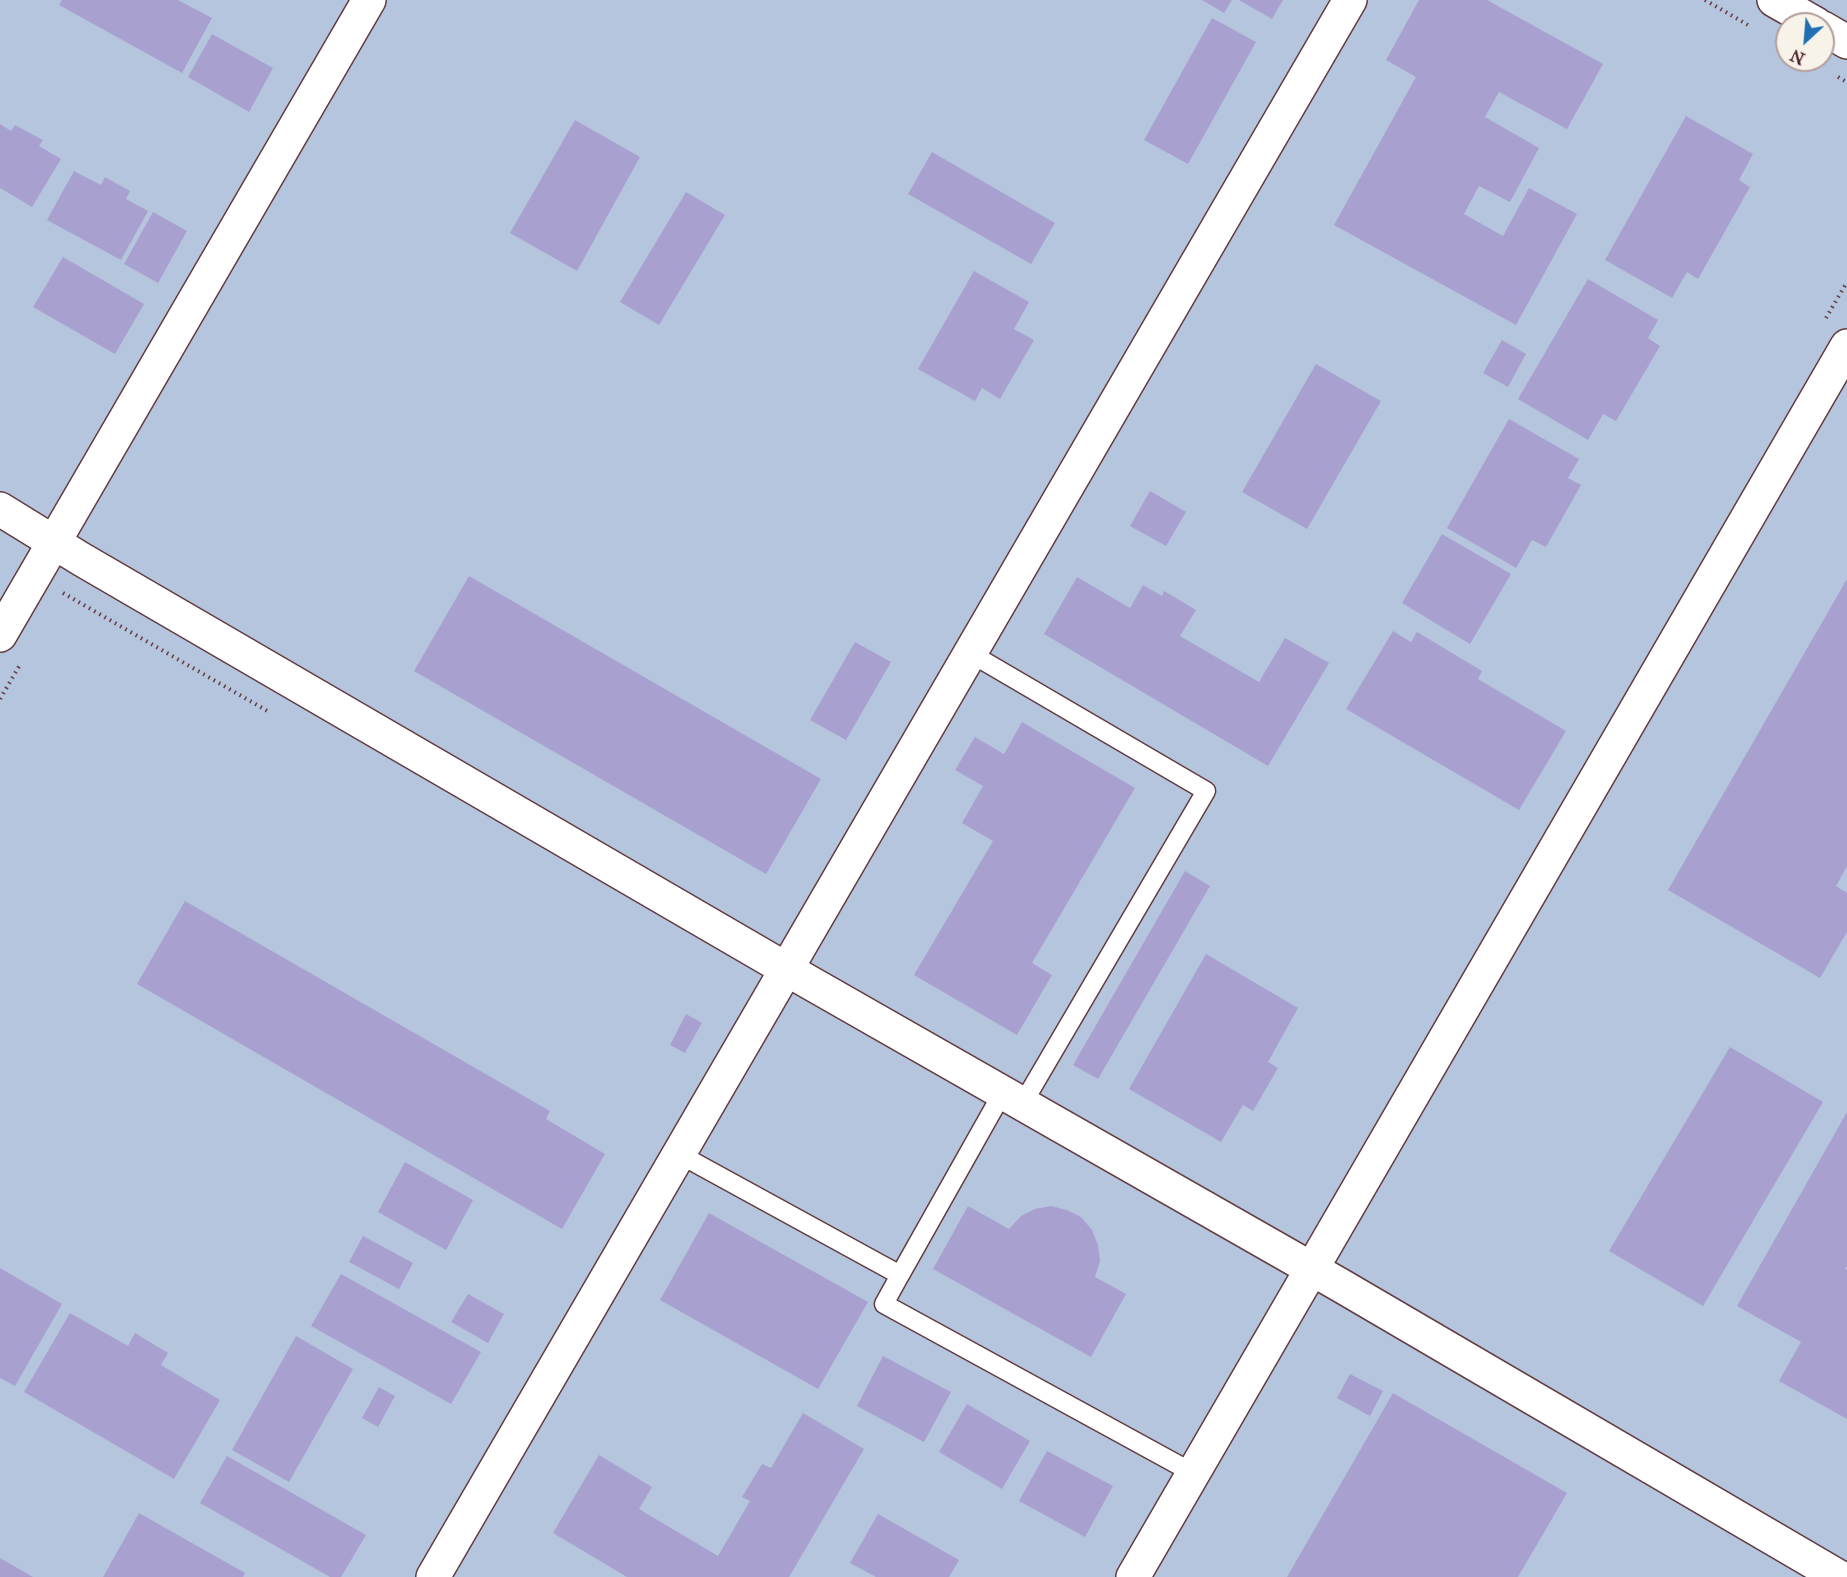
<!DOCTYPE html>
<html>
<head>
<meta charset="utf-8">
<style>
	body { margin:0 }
	#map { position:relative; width:1847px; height:1577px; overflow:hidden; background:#e9e1be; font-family:"IM FELL Great Primer",serif }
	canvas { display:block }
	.north { position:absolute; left:1775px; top:12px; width:60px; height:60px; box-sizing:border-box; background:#f7f3e8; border:2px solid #b29e9c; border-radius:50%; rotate:206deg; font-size:16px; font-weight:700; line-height:24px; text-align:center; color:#4a1f2b }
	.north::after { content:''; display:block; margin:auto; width:21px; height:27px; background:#1f6fb2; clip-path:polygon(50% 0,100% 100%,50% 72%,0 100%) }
</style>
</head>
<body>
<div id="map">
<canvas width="1847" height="1577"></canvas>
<div class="north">N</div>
</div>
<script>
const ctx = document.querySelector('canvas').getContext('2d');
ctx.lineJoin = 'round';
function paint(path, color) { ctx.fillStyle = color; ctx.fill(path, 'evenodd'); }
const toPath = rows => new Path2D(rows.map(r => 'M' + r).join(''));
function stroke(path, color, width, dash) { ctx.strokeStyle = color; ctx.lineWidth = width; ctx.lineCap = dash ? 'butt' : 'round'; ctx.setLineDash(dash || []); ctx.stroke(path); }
const industrial = toPath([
	[0,0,1847,0,1847,1577,0,1577],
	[1787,24,1823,24,1823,60,1787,60]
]);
const building = toPath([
	[62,0,178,0,212,18,182,73,59,5],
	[1202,0,1232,0,1224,13],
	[1239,0,1283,0,1272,19],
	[1419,0,1487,0,1603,64,1567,129,1499,92,1485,117,1539,148,1510,202,1479,186,1464,214,1503,236,1529,188,1577,214,1516,325,1334,225,1416,77,1386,60],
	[1212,18,1256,42,1188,164,1144,140],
	[212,34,273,68,249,112,188,77],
	[1686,116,1753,154,1739,180,1750,187,1698,279,1687,272,1672,298,1605,260],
	[575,120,640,157,577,271,510,233],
	[0,124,11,131,15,125,43,140,39,146,61,159,32,207,0,188],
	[932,152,1055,223,1031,264,908,194],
	[74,171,101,185,105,177,130,191,126,199,148,211,121,260,47,220],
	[686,192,725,215,659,325,620,302],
	[153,212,187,231,158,283,124,264],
	[63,257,144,304,115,354,33,307],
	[974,271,1029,302,1014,329,1034,340,1000,399,982,388,975,401,918,369],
	[1588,279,1658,320,1648,338,1660,346,1616,421,1603,414,1588,440,1518,399],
	[1502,340,1526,354,1508,387,1483,373],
	[1316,364,1381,401,1307,529,1242,492],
	[1509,419,1579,459,1568,478,1581,485,1546,547,1532,540,1516,568,1447,528],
	[1150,491,1186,512,1166,546,1130,526],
	[1442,534,1511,574,1470,644,1402,603],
	[469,576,821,779,766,874,414,671],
	[1077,577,1130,608,1143,585,1162,596,1164,591,1196,610,1180,636,1259,682,1285,638,1329,663,1268,766,1044,634],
	[1847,579,1847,866,1836,886,1847,893,1847,932,1820,978,1668,890],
	[1393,631,1411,642,1417,632,1482,671,1478,679,1566,731,1519,810,1346,709],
	[855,642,891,662,846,740,810,720],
	[1022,722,1135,788,1032,963,1052,975,1017,1035,914,975,993,841,962,823,983,786,955,770,975,737,1004,754],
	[1185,871,1210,886,1098,1079,1073,1065],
	[185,901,550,1111,546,1119,605,1154,562,1229,137,984],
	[1206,954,1298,1008,1268,1062,1278,1068,1253,1111,1243,1105,1221,1142,1129,1089],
	[686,1014,702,1023,685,1053,670,1045],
	[1730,1047,1823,1102,1703,1306,1609,1251],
	[1847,1112,1847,1266,1845,1269,1847,1270,1847,1419,1779,1381,1801,1342,1737,1306],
	[405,1162,473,1200,446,1250,378,1212],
	[968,1206,1009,1229,1021,1216,1035,1209,1051,1206,1067,1210,1081,1217,1092,1230,1098,1245,1100,1261,1095,1277,1126,1294,1091,1357,933,1269],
	[709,1213,868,1302,818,1389,660,1300],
	[363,1236,413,1263,399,1289,349,1262],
	[0,1268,62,1304,15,1386,0,1378],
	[341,1274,481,1352,451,1404,311,1326],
	[468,1294,504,1314,488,1343,451,1322],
	[70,1313,128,1346,135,1333,168,1353,161,1365,220,1400,174,1479,24,1392],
	[296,1336,353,1369,289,1482,232,1450],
	[883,1356,951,1392,924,1442,857,1406],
	[1350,1374,1383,1391,1370,1416,1337,1398],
	[379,1387,395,1396,378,1427,362,1418],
	[1393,1393,1567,1493,1518,1577,1287,1577],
	[967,1404,1030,1441,1002,1489,939,1452],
	[803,1413,864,1449,789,1577,627,1577,553,1533,599,1455,652,1487,639,1509,718,1556,750,1501,742,1497,762,1464,771,1468],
	[1047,1451,1113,1486,1085,1537,1019,1501],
	[227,1456,366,1535,341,1577,330,1577,200,1503],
	[139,1513,245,1573,243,1577,103,1577],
	[878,1514,959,1560,949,1577,876,1577,850,1563],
	[0,1558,33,1577,0,1577]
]);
const path = toPath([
	[1705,0,1748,25],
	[1838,77,1847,82],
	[1826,318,1847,282],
	[63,593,269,712],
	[0,699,21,663]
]);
const lane = toPath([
	[970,653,1206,791,1023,1103],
	[679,1154,900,1275,884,1304,1193,1473],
	[900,1275,1003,1092]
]);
const street = toPath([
	[1774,0,1816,24],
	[1823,28,1847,42],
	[0,509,81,559,786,969,1340,1285,1839,1577],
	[0,635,369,0],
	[433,1577,1350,0],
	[1133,1577,1847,346]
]);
paint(industrial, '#b6c5de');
paint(building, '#a8a1cf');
stroke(lane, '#623c41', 21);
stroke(street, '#623c41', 36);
stroke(path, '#623c41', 4, [1.5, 4.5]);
stroke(lane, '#fff', 18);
stroke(street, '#fff', 33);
</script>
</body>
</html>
